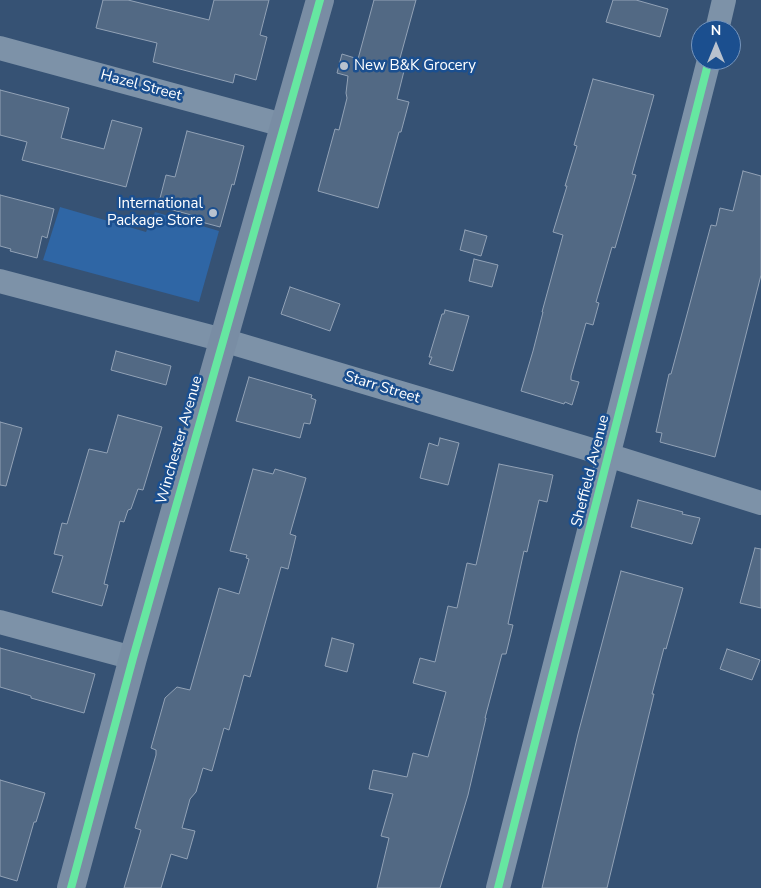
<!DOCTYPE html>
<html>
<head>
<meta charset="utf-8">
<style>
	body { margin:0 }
	#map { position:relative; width:761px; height:888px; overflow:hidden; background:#365274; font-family:"Nunito Sans",sans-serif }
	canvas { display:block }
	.north { position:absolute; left:691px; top:20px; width:50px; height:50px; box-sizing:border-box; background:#1b4f8f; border:1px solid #7695bc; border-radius:50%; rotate:0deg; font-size:14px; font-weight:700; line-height:20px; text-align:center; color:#fff }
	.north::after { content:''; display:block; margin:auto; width:18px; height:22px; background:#b9c2ce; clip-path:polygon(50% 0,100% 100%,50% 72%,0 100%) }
</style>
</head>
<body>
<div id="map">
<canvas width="761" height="888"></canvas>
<div class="north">N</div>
</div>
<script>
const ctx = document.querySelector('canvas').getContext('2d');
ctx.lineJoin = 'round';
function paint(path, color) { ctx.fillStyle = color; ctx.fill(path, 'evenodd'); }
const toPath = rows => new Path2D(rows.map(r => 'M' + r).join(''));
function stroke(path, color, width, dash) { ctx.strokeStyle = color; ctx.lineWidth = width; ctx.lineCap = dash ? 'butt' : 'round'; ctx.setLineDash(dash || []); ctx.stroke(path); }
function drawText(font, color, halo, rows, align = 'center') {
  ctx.font = font + ' "Nunito Sans",sans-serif'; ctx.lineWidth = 5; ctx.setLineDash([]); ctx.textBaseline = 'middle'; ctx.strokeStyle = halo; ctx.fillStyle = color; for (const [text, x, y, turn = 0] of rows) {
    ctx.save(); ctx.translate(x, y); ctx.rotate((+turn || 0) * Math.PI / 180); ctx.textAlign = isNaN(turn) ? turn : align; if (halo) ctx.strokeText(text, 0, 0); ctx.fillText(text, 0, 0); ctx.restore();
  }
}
const green = toPath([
	[60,207,146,232,155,212,219,231,199,302,43,260]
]);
const building = toPath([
	[103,0,128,0,209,20,214,0,269,0,260,35,267,37,256,80,235,74,233,83,153,62,157,43,96,28,103,0],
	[374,0,416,0,397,69,404,71,397,99,409,102,401,132,399,132,378,208,318,191,335,129,339,130,347,98,346,93,348,76,337,73,342,54,358,59,374,0],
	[613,0,636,0,668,9,660,37,606,22,613,0],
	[593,79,654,95,632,174,636,175,615,248,612,247,596,302,599,303,593,325,586,323,571,376,571,380,579,382,572,405,565,402,564,404,521,391,533,351,543,312,542,312,563,235,553,232,567,186,565,186,577,146,574,145,593,79],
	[0,90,69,108,61,138,104,149,112,120,142,128,126,187,22,160,27,142,0,135,0,90],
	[187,131,244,146,234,185,232,184,220,227,194,220,195,216,158,206,166,175,175,177,187,131],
	[743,171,761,176,761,275,715,457,660,442,662,433,656,432,669,374,671,374,711,225,716,226,720,208,733,211,743,171],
	[0,195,54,209,47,238,42,236,37,258,10,251,11,249,0,246,0,195],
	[465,230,487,236,481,256,460,250,465,230],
	[474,259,498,265,492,287,469,281,474,259],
	[290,287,340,304,330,331,281,314,290,287],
	[445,310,469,316,453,371,429,364,432,357,429,357,442,314,444,314,445,310],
	[116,351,171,366,166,385,111,370,116,351],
	[249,377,312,395,311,398,316,400,310,424,304,423,300,438,236,421,249,377],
	[118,415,162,427,143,490,138,489,131,509,128,510,124,522,120,521,104,584,108,585,102,606,52,592,63,556,54,554,62,523,67,524,89,449,107,453,118,415],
	[0,422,22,428,6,486,0,485,0,422],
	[440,438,459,443,448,485,420,478,429,443,438,446,440,438],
	[499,464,553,475,547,502,539,500,527,552,524,551,508,624,513,625,506,654,502,654,485,718,486,718,468,795,440,888,377,888,389,838,381,836,393,794,369,789,373,770,407,777,413,753,428,757,446,692,413,683,420,658,435,662,448,606,457,608,467,563,476,565,499,464],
	[253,469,273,474,275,469,306,478,290,534,296,536,288,569,281,567,250,677,244,675,229,730,224,728,212,771,203,768,196,792,190,799,182,828,195,831,187,859,171,854,161,888,124,888,141,830,135,828,156,755,156,750,151,748,165,698,177,687,190,690,219,588,239,594,249,559,246,558,247,555,230,551,253,469],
	[638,500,683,512,682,514,700,518,692,544,631,527,638,500],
	[755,548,761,549,761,608,740,603,755,548],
	[621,571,683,588,666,649,664,648,652,694,654,694,607,888,542,888,578,734,621,571],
	[332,638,354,644,347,672,325,666,332,638],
	[0,648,95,674,84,713,31,698,31,696,0,687,0,648],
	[727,649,760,660,752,680,720,669,727,649],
	[0,780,45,793,36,822,34,822,17,881,0,876,0,780]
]);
const street = toPath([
	[717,30,724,0],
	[0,48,283,125],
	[0,281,223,340,582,447,761,503],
	[0,622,133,658],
	[498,888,709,60]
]);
const secondary = toPath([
	[71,888,133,658,320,0]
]);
const cycleway = toPath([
	[71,888,133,658,320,0],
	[498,888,709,60]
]);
const markers = [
	[344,66,5,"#b9c2ce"],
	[213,213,5,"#b9c2ce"]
];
const poiNames = [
	["New B&K Grocery",354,66],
	["International",203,204,"right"],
	["Package Store",203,221,"right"]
];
const streetNames = [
	["Hazel Street",141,86,15],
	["Starr Street",382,388,17],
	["Winchester Avenue",180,440,-74],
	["Sheffield Avenue",591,471,-76]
];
paint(green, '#2f66a5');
paint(building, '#526984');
stroke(building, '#92a2b6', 1);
stroke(street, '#7d92a8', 24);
stroke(secondary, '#798da4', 28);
stroke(cycleway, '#66e7a1', 8);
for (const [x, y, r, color] of markers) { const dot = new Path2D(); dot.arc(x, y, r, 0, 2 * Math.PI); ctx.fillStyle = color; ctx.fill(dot); stroke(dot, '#1b4f8f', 2); }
drawText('15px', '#fff', '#1b4f8f', poiNames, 'left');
drawText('15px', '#fff', '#1b4f8f', streetNames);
</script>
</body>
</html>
